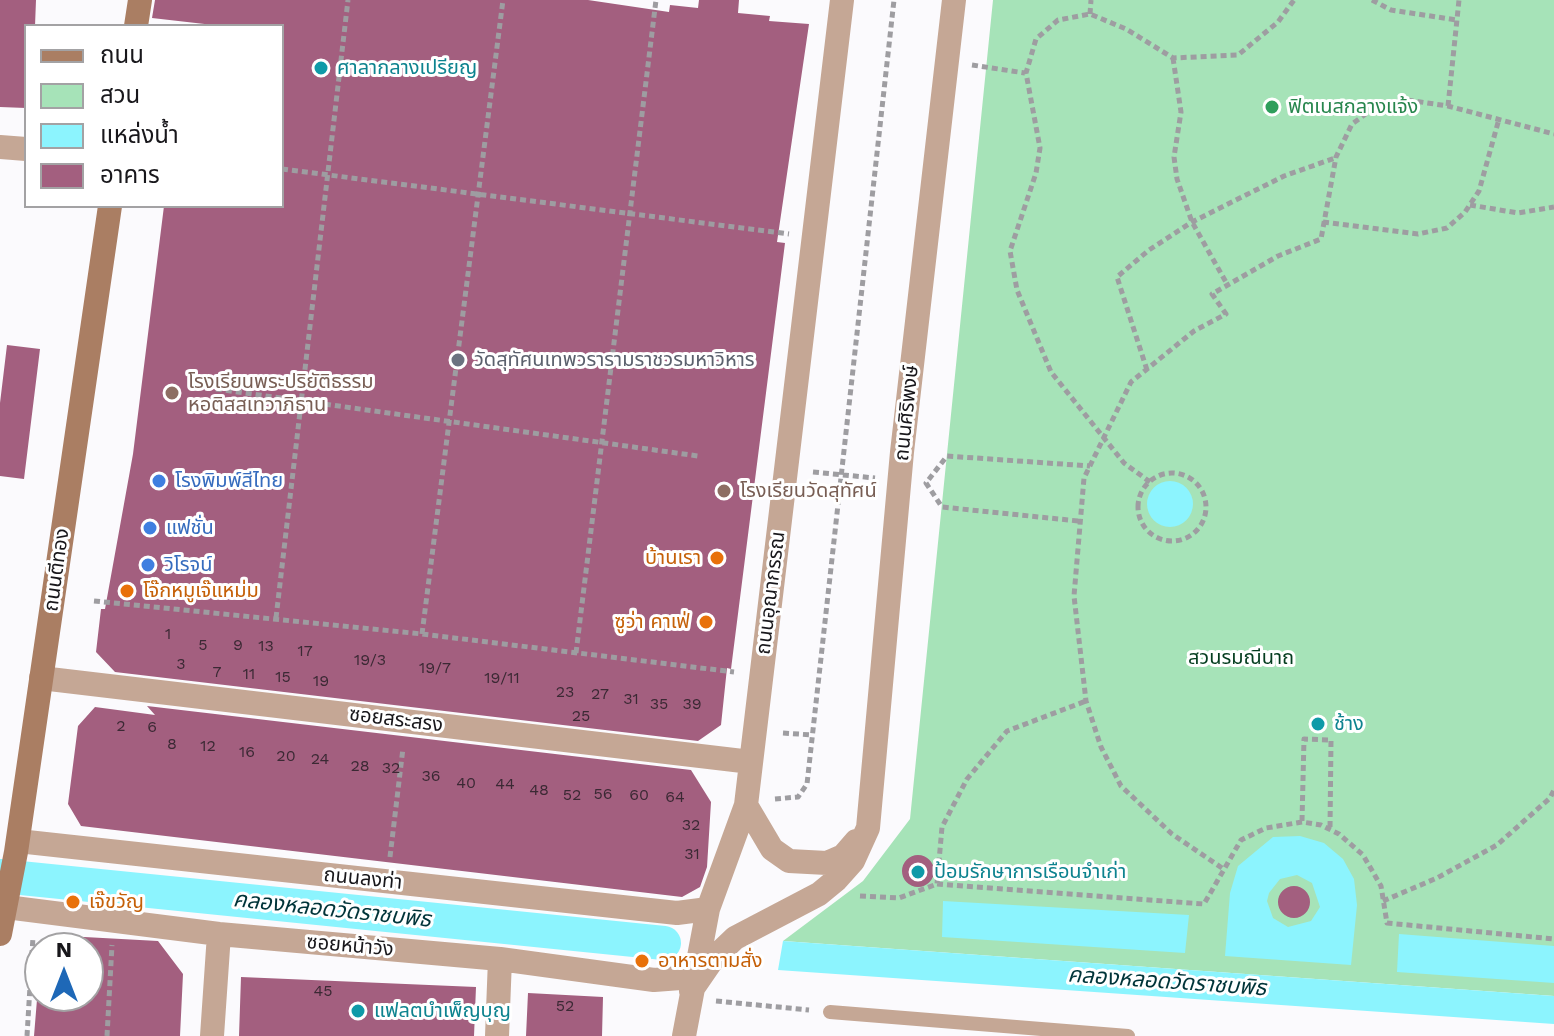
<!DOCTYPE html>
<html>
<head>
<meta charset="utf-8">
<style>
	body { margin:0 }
	#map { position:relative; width:1554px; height:1036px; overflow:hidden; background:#fbfafd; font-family:"Work Sans","Noto Sans Thai",sans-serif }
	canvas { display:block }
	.legend { position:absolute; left:24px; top:24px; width:260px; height:184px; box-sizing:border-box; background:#fff; border:2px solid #a3a2a4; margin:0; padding:10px 14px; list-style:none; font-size:24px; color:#18171b }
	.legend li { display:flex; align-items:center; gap:16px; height:40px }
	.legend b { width:40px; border:2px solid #a3a2a4 }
	.north { position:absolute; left:24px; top:932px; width:80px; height:80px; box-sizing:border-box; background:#fff; border:2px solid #a3a2a4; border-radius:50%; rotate:0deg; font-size:22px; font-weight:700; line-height:32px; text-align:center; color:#18171b }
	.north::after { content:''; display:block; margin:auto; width:28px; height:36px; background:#1e68b7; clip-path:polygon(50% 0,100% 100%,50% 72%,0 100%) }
</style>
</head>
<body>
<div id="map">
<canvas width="1554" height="1036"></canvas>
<ul class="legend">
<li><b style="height:10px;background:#aa7e63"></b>ถนน</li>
<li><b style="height:22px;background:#a6e3b8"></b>สวน</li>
<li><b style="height:22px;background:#8cf4fe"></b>แหล่งน้ำ</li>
<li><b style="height:22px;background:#a35f7f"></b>อาคาร</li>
</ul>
<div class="north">N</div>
</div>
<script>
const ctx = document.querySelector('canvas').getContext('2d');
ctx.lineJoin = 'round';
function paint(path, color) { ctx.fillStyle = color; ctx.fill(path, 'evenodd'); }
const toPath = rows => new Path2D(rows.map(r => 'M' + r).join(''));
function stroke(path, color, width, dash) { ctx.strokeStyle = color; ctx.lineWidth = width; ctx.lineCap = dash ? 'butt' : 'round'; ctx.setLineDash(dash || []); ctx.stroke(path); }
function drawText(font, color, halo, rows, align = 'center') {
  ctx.font = font + ' "Work Sans","Noto Sans Thai",sans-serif'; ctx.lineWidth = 6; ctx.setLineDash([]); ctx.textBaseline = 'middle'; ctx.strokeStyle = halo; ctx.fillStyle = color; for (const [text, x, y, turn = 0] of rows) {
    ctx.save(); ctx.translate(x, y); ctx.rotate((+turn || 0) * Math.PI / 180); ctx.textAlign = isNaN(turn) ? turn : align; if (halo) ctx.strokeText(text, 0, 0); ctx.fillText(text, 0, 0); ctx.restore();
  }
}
const green = toPath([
	[993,0,1554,0,1554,996,783,941,863,881,910,819]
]);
const water = toPath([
	'1147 504a23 23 0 1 1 46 0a23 23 0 1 1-46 0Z',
	[1300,836,1324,843,1343,859,1354,879,1357,905,1351,965,1225,956,1230,893,1238,866,1273,837],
	[1297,875,1312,883,1320,907,1311,921,1288,927,1273,918,1267,901,1269,893,1280,879],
	[943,901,1189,915,1185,953,942,937],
	[1399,934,1554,946,1554,983,1397,972],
	[783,941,1554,996,1554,1024,778,970]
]);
const canal = toPath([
	[0,876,664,943]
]);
const building = toPath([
	[0,0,36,0,35,26,26,26,26,108,0,107],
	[155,0,588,0,669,12,670,5,698,8,699,0,739,0,738,13,770,16,769,21,809,24,777,242,785,243,731,669,727,668,721,725,698,741,115,672,96,652,101,609,105,609,133,454,164,206,282,206,282,26,222,26,152,18],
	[7,345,40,349,24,479,0,476,0,403],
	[147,706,691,770,711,802,707,867,700,887,682,897,81,826,68,804,78,726,95,707,155,715],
	'902 871a16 16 0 1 1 32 0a16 16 0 1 1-32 0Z',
	'1278 902a16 16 0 1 1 32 0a16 16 0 1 1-32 0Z',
	[66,936,158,941,183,974,180,1036,34,1036,40,963,40,996,88,996,88,948,55,948],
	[241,977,476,987,474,1036,239,1036],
	[528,993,603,997,602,1036,526,1036]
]);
const path = toPath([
	[1372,0,1391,10,1457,20],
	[1090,14,1091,0],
	[1173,58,1181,112,1174,157,1177,179,1192,222,1227,284],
	[972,65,1025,73],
	[1448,106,1459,0],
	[282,169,789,234],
	[1470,205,1518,213,1554,207],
	[1323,222,1418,234,1447,228,1465,212,1479,191,1499,119],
	[1147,370,1117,277,1149,250,1192,222,1284,176,1335,158],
	[216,389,698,456],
	[813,472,875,478],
	'1138 507a34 34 0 1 1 68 0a34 34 0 1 1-68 0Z',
	[1150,482,1124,463,1051,372,1017,290,1010,251,1036,173,1040,148,1026,73,1036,39,1058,20,1090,14,1126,29,1173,58,1238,55,1278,22,1294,0],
	[1078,521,942,507,926,483,947,456,1090,466],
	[94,601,422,634,734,672],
	[276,618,348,0],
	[422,634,503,0],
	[576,653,656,0],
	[783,733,812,735],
	[775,799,798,797,807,784,894,0],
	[1302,821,1304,739,1331,740,1330,829],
	[390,857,403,748],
	[1222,868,1172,834,1121,786,1101,747,1086,701,1074,596,1084,478,1131,382,1194,331,1226,314,1212,294,1278,256,1321,239,1336,157,1352,124,1378,105,1407,100,1448,106,1554,134],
	[937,884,1204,904,1241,840,1266,828,1302,822,1321,825,1339,834,1363,855,1381,886,1387,923,1554,939],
	[860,896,899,898,937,884,942,827,967,779,1007,731,1086,701],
	[1383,901,1437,878,1497,845,1550,798,1554,790],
	[716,1001,809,1010],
	[27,1036,33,937],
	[107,1036,112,945]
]);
const lane = toPath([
	[830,1012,1128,1036]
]);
const street = toPath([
	[0,147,26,149],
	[41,678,751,762],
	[746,805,772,849,789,861,827,863,843,856,856,841],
	[18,841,677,913,708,909],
	[6,907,219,934,500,959,654,980,694,977],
	[691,991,713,959,735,938,819,894,836,880,853,861,868,828,902,452,954,0],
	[212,1036,219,934],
	[497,1036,500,959],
	[684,1036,708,909,746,805,842,0]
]);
const secondary = toPath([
	[136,26,140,0],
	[0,934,16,852,110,206]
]);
const markers = [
	[321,68,8,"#0f9aa8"],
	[1272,107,8,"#2e9e5b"],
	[458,360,8,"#6b7280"],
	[172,393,8,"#8d6e63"],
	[159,481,8,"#3f7fe0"],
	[724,491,8,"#8d6e63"],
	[150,528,8,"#3f7fe0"],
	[717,558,8,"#e8710a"],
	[148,565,8,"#3f7fe0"],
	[127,591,8,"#e8710a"],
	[706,622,8,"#e8710a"],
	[1318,724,8,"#0f9aa8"],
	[918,872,8,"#0f9aa8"],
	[73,902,8,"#e8710a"],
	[642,961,8,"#e8710a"],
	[358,1011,8,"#0f9aa8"]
];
const numberNames = [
	["1",168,634],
	["5",203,645],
	["9",238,645],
	["13",266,646],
	["17",305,651],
	["19/3",370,660],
	["3",181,664],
	["19/7",435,668],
	["7",217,672],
	["11",249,674],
	["15",283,677],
	["19/11",502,678],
	["19",321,681],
	["23",565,692],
	["27",600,694],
	["31",631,699],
	["35",659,704],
	["39",692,704],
	["25",581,716],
	["2",121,726],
	["6",152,727],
	["8",172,744],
	["12",208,746],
	["16",247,752],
	["20",286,756],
	["24",320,759],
	["28",360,766],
	["32",391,768],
	["36",431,776],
	["40",466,783],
	["44",505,784],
	["48",539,790],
	["56",603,794],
	["52",572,795],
	["60",639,795],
	["64",675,797],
	["32",691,825],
	["31",692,854],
	["45",323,991],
	["52",565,1006]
];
const cultureNames = [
	["ศาลากลางเปรียญ",337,68],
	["ช้าง",1334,724],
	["ป้อมรักษาการเรือนจำเก่า",934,872],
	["แฟลตบำเพ็ญบุญ",374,1011]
];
const leisureNames = [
	["ฟิตเนสกลางแจ้ง",1288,107]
];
const worshipNames = [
	["วัดสุทัศนเทพวรารามราชวรมหาวิหาร",474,360]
];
const educationNames = [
	["โรงเรียนพระปริยัติธรรม",188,382],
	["หอติสสเทวาภิธาน",188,405],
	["โรงเรียนวัดสุทัศน์",740,491]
];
const streetNames = [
	["ถนนศิริพงษ์",907,413,-84],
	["ถนนตีทอง",57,570,-82],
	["ถนนอุณากรรณ",771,593,-83],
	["ซอยสระสรง",396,720,7],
	["ถนนลงท่า",363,879,6],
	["ซอยหน้าวัง",350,946,5]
];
const shopNames = [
	["โรงพิมพ์สีไทย",175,481],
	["แฟชั่น",166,528],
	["วิโรจน์",164,565]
];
const foodNames = [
	["บ้านเรา",701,558,"right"],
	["โจ๊กหมูเจ๊แหม่ม",143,591],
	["ซูว่า คาเฟ่",690,622,"right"],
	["เจ๊ขวัญ",89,902],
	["อาหารตามสั่ง",658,961]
];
const parkNames = [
	["สวนรมณีนาถ",1241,658]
];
const waterNames = [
	["คลองหลอดวัดราชบพิธ",332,910,6],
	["คลองหลอดวัดราชบพิธ",1167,982,4]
];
paint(green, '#a6e3b8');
paint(water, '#8cf4fe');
stroke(canal, '#8cf4fe', 34);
paint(building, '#a35f7f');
stroke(path, '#9e9da1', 5, [6, 4]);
stroke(lane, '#c5a795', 14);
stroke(street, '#c5a795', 24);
stroke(secondary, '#aa7e63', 24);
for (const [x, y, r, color] of markers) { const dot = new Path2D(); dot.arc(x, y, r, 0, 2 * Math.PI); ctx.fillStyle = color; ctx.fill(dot); stroke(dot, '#fff', 3); }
drawText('16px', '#3b2934', null, numberNames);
drawText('20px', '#0d838f', '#fff', cultureNames, 'left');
drawText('20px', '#27864d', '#fff', leisureNames, 'left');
drawText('20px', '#5b616d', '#fff', worshipNames, 'left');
drawText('20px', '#785e54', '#fff', educationNames, 'left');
drawText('20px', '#18171b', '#fff', streetNames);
drawText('20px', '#366cbe', '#fff', shopNames, 'left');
drawText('20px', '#c56008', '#fff', foodNames, 'left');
drawText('20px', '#043d1f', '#fff', parkNames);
drawText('italic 22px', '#003439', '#fff', waterNames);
</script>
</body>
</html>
